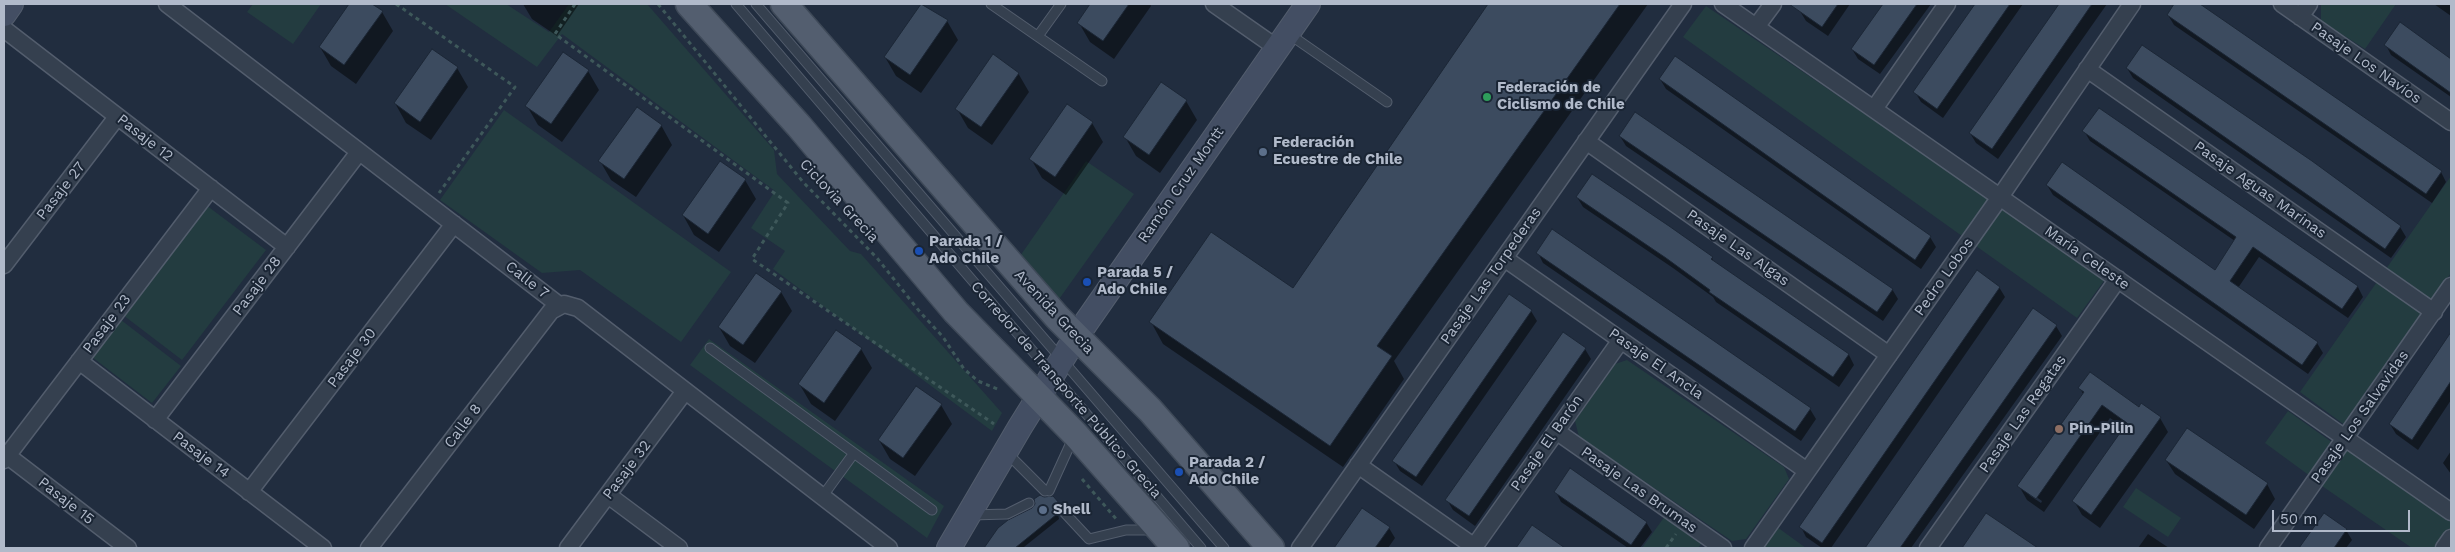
<!DOCTYPE html>
<html>
<head>
<meta charset="utf-8">
<style>
	body { margin:0 }
	#map { position:relative; width:2455px; height:552px; overflow:hidden; background:#212d3f; font-family:"Work Sans",sans-serif }
	canvas { display:block }
	.frame { position:absolute; inset:0; border:5px solid #b1baca; pointer-events:none }
	.scale { position:absolute; left:2272px; top:510px; width:138px; height:22px; box-sizing:border-box; border:2px solid #b1baca; border-top:0; padding-left:6px; font-size:15px; line-height:18px; white-space:nowrap; color:#b1baca; -webkit-text-stroke:4px #1a2534; paint-order:stroke }
</style>
</head>
<body>
<div id="map">
<canvas width="2455" height="552"></canvas>
<div class="frame"></div>
<div class="scale">50 m</div>
</div>
<script>
const ctx = document.querySelector('canvas').getContext('2d');
ctx.lineJoin = 'round';
function paint(path, color) { ctx.fillStyle = color; ctx.fill(path, 'evenodd'); }
const toPath = rows => new Path2D(rows.map(r => 'M' + r).join(''));
function stroke(path, color, width, dash) { ctx.strokeStyle = color; ctx.lineWidth = width; ctx.lineCap = dash ? 'butt' : 'round'; ctx.setLineDash(dash || []); ctx.stroke(path); }
function drawText(font, color, halo, rows, align = 'center') {
  ctx.font = font + ' "Work Sans",sans-serif'; ctx.lineWidth = 4; ctx.setLineDash([]); ctx.textBaseline = 'middle'; ctx.strokeStyle = halo; ctx.fillStyle = color; for (const [text, x, y, turn = 0] of rows) {
    ctx.save(); ctx.translate(x, y); ctx.rotate((+turn || 0) * Math.PI / 180); ctx.textAlign = isNaN(turn) ? turn : align; if (halo) ctx.strokeText(text, 0, 0); ctx.fillText(text, 0, 0); ctx.restore();
  }
}
const green = toPath([
	[253,4,321,4,293,44,247,12],
	[445,4,506,4,549,32,569,4,647,4,774,150,777,174,850,251,861,254,1002,413,992,431,773,269,785,251,751,228,775,191,562,34,537,67],
	[2321,4,2396,4,2365,49,2321,21],
	[1706,6,2106,278,2077,318,1683,37],
	[504,110,731,272,681,342,580,270,542,273,440,200],
	[1086,161,1134,194,1057,302,1018,259],
	[2451,176,2451,273,2346,426,2300,392],
	[206,205,266,250,182,360,123,315],
	[121,320,181,366,152,403,92,357],
	[709,339,944,506,927,538,690,365],
	[1627,360,1784,467,1789,479,1746,539,1732,541,1579,437,1575,421,1615,364],
	[2288,411,2333,443,2310,476,2265,443],
	[2347,450,2451,522,2451,529,2438,548,2412,548,2322,486],
	[2136,488,2181,518,2168,537,2123,507],
	[1665,516,1702,543,1698,548,1642,548],
	[1777,527,1806,548,1762,548]
]);
const shadow = toPath([
	[351,4,370,4,382,12,393,31,356,84,331,66,320,47],
	[523,4,579,4,557,36,532,19],
	[922,4,947,21,958,40,921,93,896,76,885,57],
	[1092,4,1150,4,1151,6,1114,59,1090,42,1079,23],
	[1490,4,1648,4,1394,361,1404,379,1343,467,1163,344,1151,322,1293,290],
	[1805,4,1850,4,1828,36,1806,21,1800,11],
	[1885,4,1931,4,1880,74,1858,59,1852,49],
	[1977,4,2023,4,1943,118,1921,102,1915,92],
	[2061,4,2107,4,1998,159,1976,143,1970,133],
	[2176,4,2198,4,2441,172,2446,182,2432,203,2174,25,2168,15],
	[2434,4,2451,4,2451,16],
	[2401,24,2451,59,2451,97,2391,55,2386,45],
	[457,68,468,87,431,140,406,123,395,103],
	[2127,68,2400,227,2406,237,2391,258,2133,78],
	[588,71,599,90,562,142,538,125,527,106],
	[1018,73,1029,92,992,145,968,128,957,109],
	[1660,79,1930,237,1936,247,1921,269,1666,89],
	[1186,101,1197,120,1160,173,1136,156,1125,137],
	[1067,106,1092,123,1103,142,1066,195,1042,178,1031,159],
	[2099,110,2358,287,2363,297,2348,318,2259,257,2238,288,2317,343,2323,353,2308,374,2053,195,2047,185,2215,272,2235,241,2090,141,2084,131],
	[661,125,672,145,636,197,611,180,600,161],
	[1620,136,1892,289,1898,299,1883,321,1626,146],
	[745,180,756,199,719,252,694,235,683,215],
	[1577,197,1712,258,1715,264,1849,355,1854,365,1839,387,1716,302,1713,297,1673,268,1583,207],
	[1553,231,1810,409,1816,419,1801,441,1543,263,1538,253],
	[1999,287,2005,297,1831,548,1822,548,1806,537,1801,527],
	[781,292,792,311,755,363,730,346,719,327],
	[2033,310,2056,326,2062,336,1911,548,1865,548],
	[1531,311,1537,321,1422,486,1400,471,1394,461],
	[837,332,861,349,872,368,835,421,811,404,800,385],
	[2451,334,2451,400,2418,450,2396,434,2390,424],
	[1585,349,1591,359,1475,526,1453,510,1447,500],
	[2080,388,2160,418,2168,432,2100,528,2082,515,2074,501,2125,428,2110,418,2044,512,2027,500,2019,486,2083,394],
	[2029,492,2042,501,2041,503,2029,495],
	[941,405,952,424,915,476,890,459,879,440],
	[2451,451,2451,474,2443,463],
	[2166,460,2267,484,2275,499,2254,529,2175,474],
	[1556,492,1646,522,1652,532,1640,548,1628,548,1561,502],
	[1059,505,1062,510,1058,514,1059,519,1024,547,1026,548,985,548,1000,528],
	[1362,509,1389,528,1395,538,1388,548,1336,548],
	[1986,515,2035,548,1964,548],
	[2324,515,2346,530,2352,540,2346,548,2301,548],
	[2148,534,2169,548,2138,548]
]);
const building = toPath([
	[349,4,372,4,383,11,344,65,319,47,349,4],
	[921,4,948,20,910,75,884,57,921,4],
	[1090,4,1129,4,1103,41,1077,23,1090,4],
	[1488,4,1620,4,1377,346,1392,356,1330,446,1149,322,1211,232,1293,288,1488,4],
	[1789,4,1838,4,1822,27,1789,4],
	[1883,4,1917,4,1874,65,1851,49,1883,4],
	[1975,4,2010,4,1937,109,1913,92,1975,4],
	[2059,4,2092,4,1992,149,1969,133,2059,4],
	[2174,4,2200,4,2442,171,2426,194,2167,15,2174,4],
	[2400,22,2451,59,2451,93,2384,45,2400,22],
	[2142,45,2312,161,2401,226,2385,249,2126,68,2142,45],
	[432,49,458,67,420,122,394,103,432,49],
	[563,52,589,70,551,124,525,106,563,52],
	[993,54,1019,73,981,127,955,109,993,54],
	[1675,56,1931,236,1915,260,1659,79,1675,56],
	[1161,82,1187,100,1149,155,1123,137,1161,82],
	[1067,104,1093,122,1055,177,1029,159,1067,104],
	[637,107,662,125,624,179,598,161,637,107],
	[2099,108,2358,286,2342,309,2253,247,2230,281,2318,342,2302,365,2046,185,2062,162,2215,270,2236,237,2082,131,2099,108],
	[1635,112,1893,289,1877,312,1619,136,1635,112],
	[720,161,746,179,708,234,682,215,720,161],
	[1592,174,1669,226,1713,257,1711,259,1849,354,1833,377,1709,292,1710,290,1666,258,1576,197,1592,174],
	[1552,229,1811,408,1795,431,1536,253,1552,229],
	[1977,270,2000,287,1822,543,1799,527,1977,270],
	[756,273,782,291,743,345,718,327,756,273],
	[1509,294,1532,310,1416,477,1392,461,1509,294],
	[2033,308,2057,325,1993,416,1900,548,1865,548,2033,308],
	[836,330,862,348,824,403,798,384,836,330],
	[1563,332,1586,348,1469,516,1445,500,1563,332],
	[2451,332,2451,381,2412,440,2389,424,2451,332],
	[2090,372,2139,407,2141,403,2161,417,2091,515,2072,501,2127,423,2102,405,2036,499,2017,486,2084,392,2078,388,2090,372],
	[916,386,942,404,903,458,878,440,916,386],
	[2187,428,2268,483,2246,515,2165,460,2187,428],
	[1570,468,1647,522,1631,545,1554,492,1570,468],
	[1040,495,1044,497,1053,496,1060,504,1056,509,1057,514,1015,548,984,548,998,528,1008,520,1032,508,1035,504,1034,499,1040,495],
	[1362,508,1390,527,1375,548,1334,548,1362,508],
	[1986,513,2038,548,1962,548,1986,513],
	[2324,513,2347,529,2334,548,2299,548,2324,513],
	[1532,525,1565,548,1516,548,1532,525]
]);
const path = toPath([
	[396,4,515,87,439,193],
	[575,4,555,34,788,203,752,259,994,424],
	[658,4,803,182,877,258,920,312,943,337,964,369,978,381,1000,390],
	[1082,479,1117,520],
	[1666,548,1676,534]
]);
const lane = toPath([
	[736,4,1201,548],
	[756,4,1224,548],
	[991,4,1102,81],
	[1289,34,1387,102],
	[1038,36,1061,4],
	[710,348,932,510],
	[1006,452,1045,491],
	[1049,491,1074,436],
	[822,497,854,453],
	[1062,510,1089,539,1126,530,1152,530],
	[971,515,1007,514,1029,503]
]);
const street = toPath([
	[167,4,559,305],
	[1214,4,1277,48],
	[1723,4,2451,512],
	[2282,4,2451,122],
	[2300,17,2309,4],
	[1756,27,1773,4],
	[4,29,287,247],
	[2087,69,2434,312],
	[1874,109,1947,4],
	[1586,141,1889,355],
	[1504,258,1807,471],
	[4,265,117,117],
	[79,361,323,548],
	[155,420,359,152],
	[1556,431,1723,548],
	[4,453,128,548],
	[4,460,211,188],
	[1358,465,1476,548],
	[249,492,454,224],
	[608,495,679,548],
	[1474,547,1621,340],
	[369,548,551,311,564,304,578,308,889,548],
	[568,548,685,391],
	[1300,548,1683,4],
	[1753,548,2000,197,2132,4],
	[1928,548,2118,279],
	[2268,548,2451,286],
	[2444,548,2451,538]
]);
const secondary = toPath([
	[4,14,11,4],
	[949,548,1020,427,1076,337,1308,4]
]);
const primary = toPath([
	[689,4,799,126,956,312,1075,434,1176,548],
	[784,4,1057,317,1150,410,1271,548]
]);
const markers = [
	[1487,97,5,"#2e9e5b"],
	[1263,152,5,"#5c6f8a"],
	[919,251,5,"#1a4fb4"],
	[1087,282,5,"#1a4fb4"],
	[2059,429,5,"#8d6e63"],
	[1179,472,5,"#1a4fb4"],
	[1043,510,5,"#5c6f8a"]
];
const streetNames = [
	["Pasaje Los Navíos",2366,63,35],
	["Pasaje 12",145,138,38],
	["Ramón Cruz Montt",1181,185,-55],
	["Pasaje Aguas Marinas",2260,190,35],
	["Pasaje 27",61,191,-52],
	["Ciclovia Grecia",839,201,47],
	["Pasaje Las Algas",1738,248,35],
	["María Celeste",2087,258,35],
	["Pasaje Las Torpederas",1491,276,-55],
	["Pedro Lobos",1944,277,-55],
	["Calle 7",527,280,38],
	["Pasaje 28",257,286,-53],
	["Avenida Grecia",1054,312,47],
	["Pasaje 23",107,324,-53],
	["Pasaje 30",352,358,-53],
	["Pasaje El Ancla",1656,364,35],
	["Corredor de Transporte Público Grecia",1066,390,49],
	["Pasaje Las Regatas",2023,414,-55],
	["Pasaje Los Salvavidas",2360,417,-55],
	["Calle 8",463,426,-53],
	["Pasaje El Barón",1547,443,-55],
	["Pasaje 14",201,455,37],
	["Pasaje 32",627,470,-53],
	["Pasaje Las Brumas",1639,490,35],
	["Pasaje 15",66,501,38]
];
const poiNames = [
	["Federación de",1497,88],
	["Ciclismo de Chile",1497,105],
	["Federación",1273,143],
	["Ecuestre de Chile",1273,160],
	["Parada 1 /",929,242],
	["Ado Chile",929,259],
	["Parada 5 /",1097,273],
	["Ado Chile",1097,290],
	["Pin-Pilin",2069,429],
	["Parada 2 /",1189,463],
	["Ado Chile",1189,480],
	["Shell",1053,510]
];
paint(green, '#233c40');
paint(shadow, '#0007');
paint(building, '#3c4b5f');
stroke(building, '#1c2736', 1);
stroke(lane, '#535d6d', 11);
stroke(street, '#535d6d', 19);
stroke(secondary, '#535d6d', 26);
stroke(primary, '#3e4958', 29);
stroke(path, '#3e585a', 3, [4, 4]);
stroke(lane, '#35404f', 9);
stroke(street, '#35404f', 16);
stroke(secondary, '#434e63', 24);
stroke(primary, '#535e6f', 26);
for (const [x, y, r, color] of markers) { const dot = new Path2D(); dot.arc(x, y, r, 0, 2 * Math.PI); ctx.fillStyle = color; ctx.fill(dot); stroke(dot, '#1a2534', 2); }
drawText('15px', '#b1baca', '#1a2534', streetNames);
drawText('bold 15px', '#b1baca', '#1a2534', poiNames, 'left');
</script>
</body>
</html>
